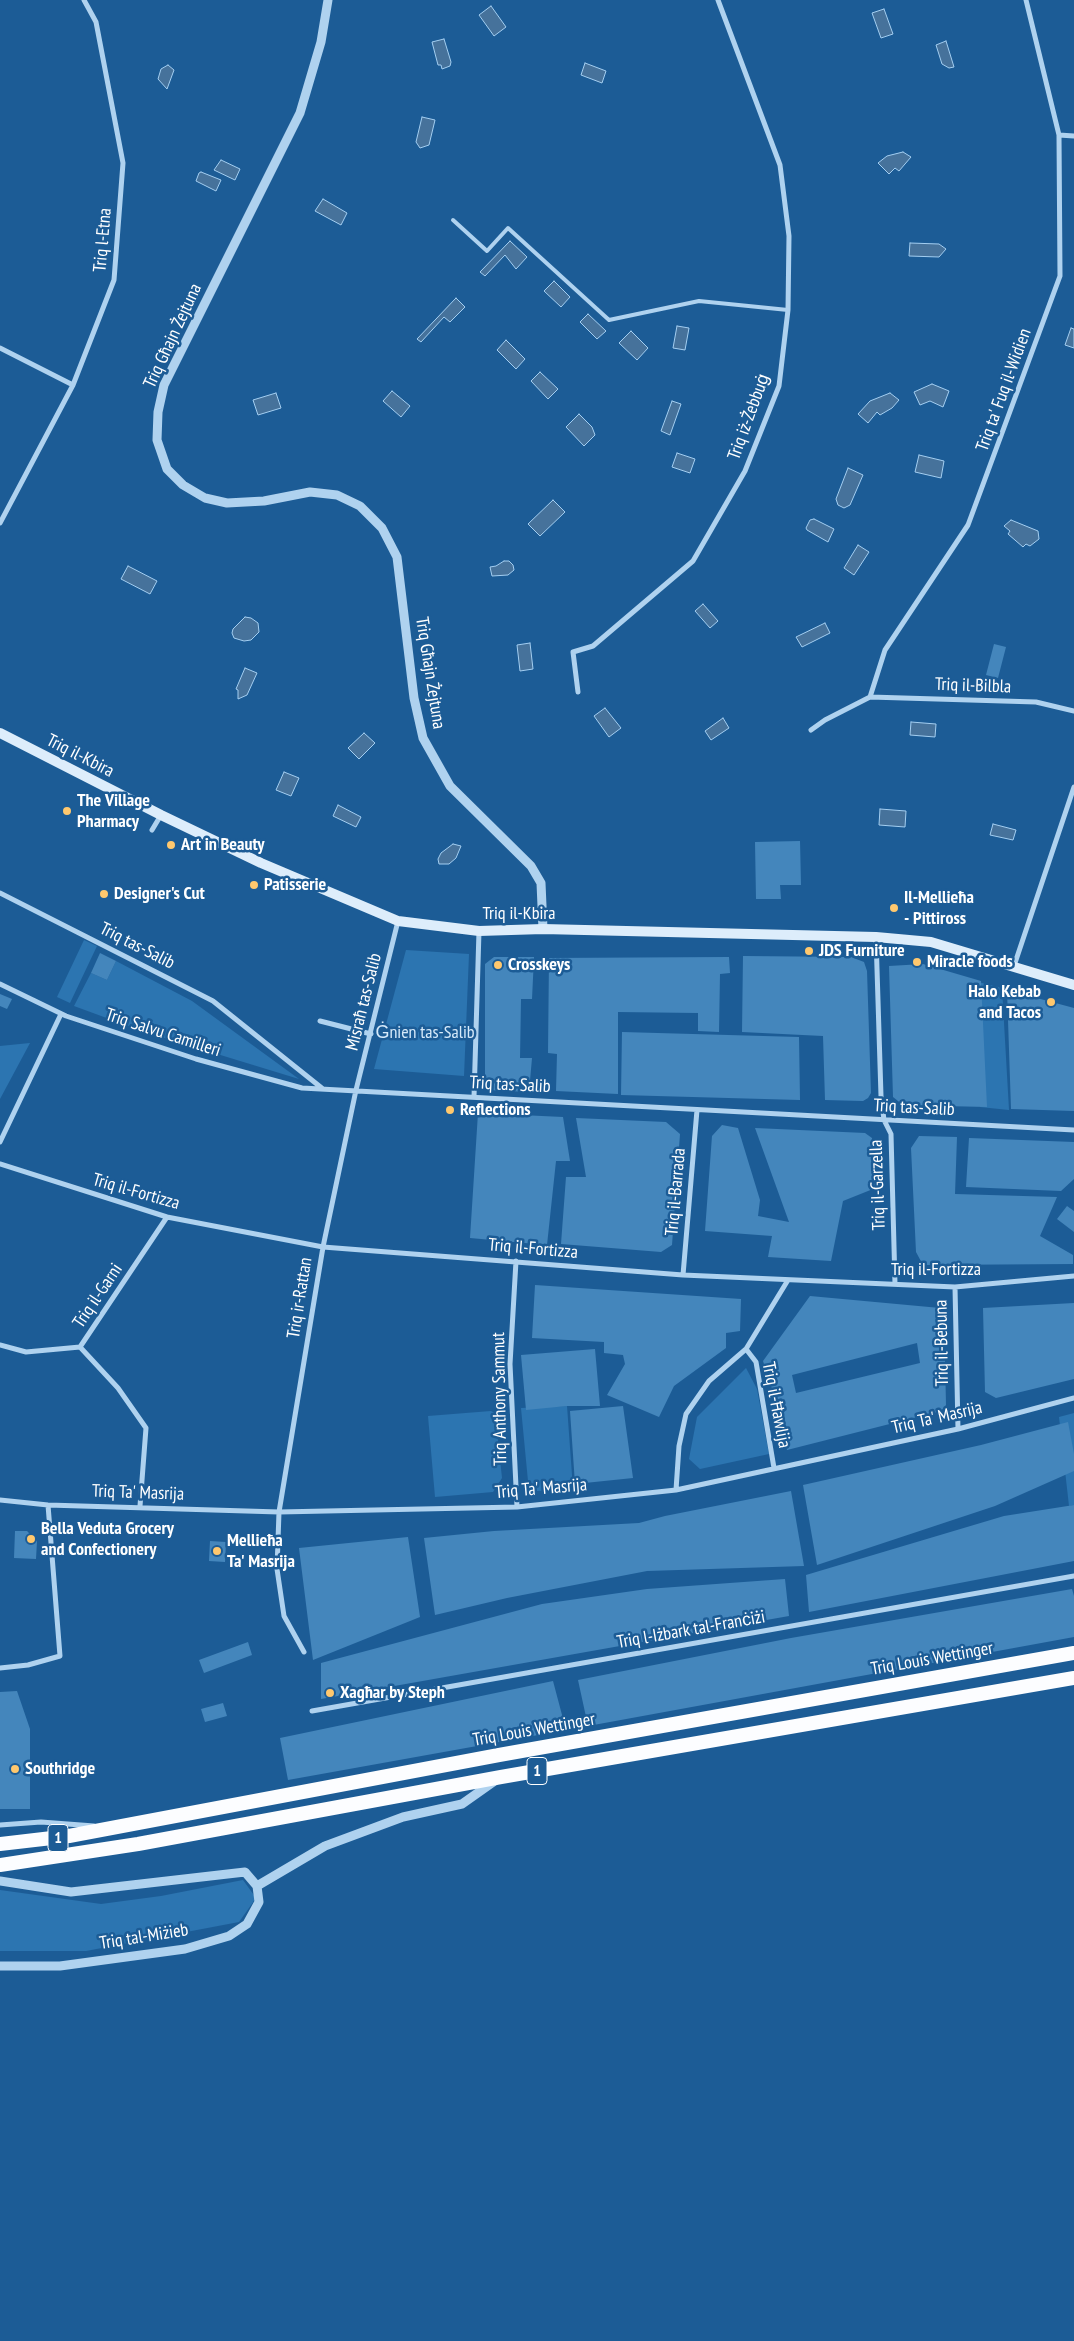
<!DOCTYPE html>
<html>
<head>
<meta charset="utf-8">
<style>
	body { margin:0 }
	canvas { display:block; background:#1c5c96 }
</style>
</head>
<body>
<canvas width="1074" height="2341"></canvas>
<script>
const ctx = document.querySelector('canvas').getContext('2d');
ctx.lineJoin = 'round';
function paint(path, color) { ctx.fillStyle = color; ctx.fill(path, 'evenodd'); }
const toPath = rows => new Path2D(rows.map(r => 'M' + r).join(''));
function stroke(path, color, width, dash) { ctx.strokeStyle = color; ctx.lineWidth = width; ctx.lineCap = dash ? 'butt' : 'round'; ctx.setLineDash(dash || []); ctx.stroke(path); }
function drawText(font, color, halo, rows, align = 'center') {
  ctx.font = font + ' "PT Sans Narrow",sans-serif'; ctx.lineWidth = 5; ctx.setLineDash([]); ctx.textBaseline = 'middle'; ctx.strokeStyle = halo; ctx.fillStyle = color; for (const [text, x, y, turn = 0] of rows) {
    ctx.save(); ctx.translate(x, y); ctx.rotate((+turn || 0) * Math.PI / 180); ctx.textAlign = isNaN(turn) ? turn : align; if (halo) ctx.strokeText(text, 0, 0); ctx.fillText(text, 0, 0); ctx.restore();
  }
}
const green = toPath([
	[84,940,97,946,70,1003,57,997],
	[406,950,469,954,464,1076,374,1069],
	[116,961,192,1001,299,1079,142,1031,74,1006,91,973,107,980],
	[974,981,1002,988,1009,1110,980,1107],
	[30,1043,0,1099,0,1046],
	[746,1368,757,1389,769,1454,700,1469,689,1459,697,1417],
	[567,1406,573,1489,537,1491,528,1481,521,1408],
	[491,1411,495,1413,502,1478,493,1492,435,1497,428,1416],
	[1074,1413,1074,1505,1069,1506,1059,1417],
	[243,1880,256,1898,239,1922,86,1951,0,1951,0,1890,101,1904,161,1896]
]);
const water = toPath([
	[491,6,506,27,494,36,479,15,491,6],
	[884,9,893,34,881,38,872,13,884,9],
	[444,39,451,62,450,66,442,69,441,65,438,65,432,42,444,39],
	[946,41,954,67,949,68,942,64,936,45,946,41],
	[585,63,606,71,602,83,581,75,585,63],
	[168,65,174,70,167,89,158,79,161,69,168,65],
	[422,117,435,120,429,145,420,148,416,142,422,117],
	[903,152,911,157,899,171,895,168,889,174,878,163,887,156,903,152],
	[221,160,240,169,235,180,214,170,221,160],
	[201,172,221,180,216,191,196,181,199,173,201,172],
	[323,199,347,213,341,225,315,211,323,199],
	[510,241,527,257,516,269,505,255,485,276,480,272,510,241],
	[910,243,939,244,946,249,939,257,909,256,910,243],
	[554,281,570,297,561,307,544,291,554,281],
	[456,298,465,307,450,322,444,317,421,342,417,339,456,298],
	[588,314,606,331,597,339,580,322,588,314],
	[677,326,689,328,685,350,673,348,677,326],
	[1071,328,1074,329,1074,348,1065,345,1071,328],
	[631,331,648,348,637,360,619,343,631,331],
	[506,340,525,359,516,369,497,350,506,340],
	[540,372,558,389,548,399,531,381,540,372],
	[932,384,949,391,943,407,930,401,920,405,914,392,932,384],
	[392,391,410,406,401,417,383,401,392,391],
	[276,393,281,408,258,415,253,400,276,393],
	[890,393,899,400,892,408,880,415,877,412,868,423,858,414,870,401,890,393],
	[672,401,681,404,670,435,661,431,672,401],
	[579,414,592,427,595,435,584,446,566,427,579,414],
	[677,453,695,459,690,473,672,467,677,453],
	[919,455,944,461,941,478,915,472,919,455],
	[848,468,863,475,850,505,844,508,838,505,836,499,848,468],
	[553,500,565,512,540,536,528,524,553,500],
	[814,519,834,529,828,542,807,530,806,528,810,520,814,519],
	[1011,520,1038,531,1039,539,1030,546,1026,544,1023,547,1008,534,1010,531,1004,526,1011,520],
	[858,545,869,552,854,575,844,568,858,545],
	[504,561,509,561,513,565,514,570,508,575,492,576,490,567,496,566,504,561],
	[128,566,157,581,150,594,121,579,128,566],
	[703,604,718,621,710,628,695,611,703,604],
	[245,617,251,618,258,623,259,632,251,640,244,641,234,638,232,633,233,629,245,617],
	[825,623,830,633,802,647,796,637,825,623],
	[530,643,533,669,520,671,517,645,530,643],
	[245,668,257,673,247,695,238,699,238,690,236,689,245,668],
	[605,708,621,728,609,737,594,716,605,708],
	[723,718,729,728,711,740,705,731,723,718],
	[911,722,936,724,935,737,910,735,911,722],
	[364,733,375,743,359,759,348,748,364,733],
	[284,772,299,778,291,796,276,790,284,772],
	[338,805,361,817,356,827,333,816,338,805],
	[880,809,906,811,905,827,879,825,880,809],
	[993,824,1016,830,1013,840,990,835,993,824],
	[453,844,461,846,456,858,449,864,439,864,438,859,441,853,453,844]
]);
const building = toPath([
	[994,644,1006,647,998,678,986,675],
	[800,841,801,885,780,885,781,899,756,899,755,842],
	[100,953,116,961,107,980,91,973],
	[743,956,851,957,864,962,867,971,871,1093,868,1098,863,1101,825,1100,823,1036,742,1032],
	[494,957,534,957,532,999,521,999,520,1058,532,1058,529,1092,488,1090,485,1085,485,964],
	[729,957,730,973,720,974,719,1032,698,1031,698,1013,618,1012,618,1094,556,1091,557,1054,548,1053,549,958],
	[923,964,981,981,987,1107,903,1105,893,1097,889,966],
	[1007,990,1074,1008,1074,1111,1011,1109],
	[0,994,12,999,7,1009,0,1006],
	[622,1032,799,1037,800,1100,621,1095],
	[478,1113,563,1117,570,1161,556,1161,547,1245,470,1238],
	[576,1118,666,1122,680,1134,672,1245,661,1252,561,1244,566,1177,586,1177],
	[722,1125,738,1128,760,1200,758,1216,789,1222,755,1128,865,1133,872,1138,876,1184,873,1189,843,1201,831,1261,768,1257,772,1236,705,1231,712,1136],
	[919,1136,957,1137,955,1194,1057,1197,1040,1236,1073,1255,1073,1264,923,1265,916,1252,911,1148],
	[969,1138,1074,1142,1074,1179,1061,1191,966,1187],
	[1067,1206,1074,1211,1074,1232,1057,1219],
	[535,1285,741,1299,740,1331,726,1333,726,1348,674,1386,659,1417,607,1395,625,1364,623,1355,604,1353,604,1342,532,1338],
	[810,1296,940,1308,944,1313,946,1405,941,1411,787,1450,775,1398,763,1361],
	[917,1343,920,1363,796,1393,792,1375],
	[1074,1303,1074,1379,996,1398,985,1392,983,1308],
	[595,1349,600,1406,567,1406,526,1410,521,1355],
	[623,1406,633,1478,575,1484,570,1411],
	[1068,1422,1074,1454,1074,1471,995,1506,817,1565,803,1485,981,1445],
	[791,1491,804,1566,647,1571,507,1598,435,1615,424,1538,494,1531,639,1523,665,1516],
	[1074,1505,1074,1561,809,1612,806,1575,1004,1516],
	[15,1531,27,1531,37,1541,36,1559,14,1558],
	[408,1537,420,1617,313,1660,299,1548],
	[210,1541,226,1542,225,1562,209,1561],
	[785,1579,789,1616,321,1699,321,1663,542,1604,647,1589],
	[1072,1589,1074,1596,1074,1637,588,1726,578,1680,791,1638],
	[248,1642,252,1655,204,1673,199,1660],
	[553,1681,566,1730,288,1780,280,1738],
	[17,1691,30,1729,30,1809,0,1809,0,1692],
	[223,1703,227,1716,205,1722,201,1709]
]);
const service = toPath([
	[453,220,487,251,508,228,609,320,699,301,788,310]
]);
const minor = toPath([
	[1059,135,1074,136],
	[0,348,73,385],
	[0,523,73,385,114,280,123,163,96,22,84,0],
	[578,692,573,652,593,646,693,561,745,471,779,386,788,310,789,236,780,165,718,0],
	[870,697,1036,702,1074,711],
	[811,730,825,720,870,697,885,650,968,525,1060,276,1059,135,1026,0],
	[152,830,161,815],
	[0,893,213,1001,323,1089],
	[876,937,881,1096,884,1120,891,1134,895,1284],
	[1014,966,1074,787],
	[0,984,66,1016,196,1059,302,1088,1074,1130],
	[320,1021,371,1034],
	[474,1097,479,931],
	[0,1142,61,1014],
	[0,1164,167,1217,323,1247,683,1275,955,1287,1074,1276],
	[516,1261,510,1364,517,1507],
	[683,1275,697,1110],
	[955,1287,958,1429],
	[0,1345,26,1352,80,1347,167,1217],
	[80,1347,118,1388,146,1428,140,1506],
	[746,1349,756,1362,774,1468],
	[676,1490,679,1446,686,1414,709,1381,746,1349,788,1280],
	[0,1500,48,1505,279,1512,517,1507,676,1490,958,1429,1074,1398],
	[304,1652,284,1616,277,1569,279,1512,323,1247,356,1090,398,921],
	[0,1668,28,1665,60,1656,48,1505],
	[312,1711,1074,1576],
	[0,1825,41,1822,94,1826]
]);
const tertiary = toPath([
	[328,0,321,42,300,113,164,385,158,412,157,440,167,469,183,485,205,498,227,503,264,501,310,492,337,495,360,506,382,528,397,557,414,698,423,738,450,786,531,866,541,883,543,929],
	[0,1881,71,1892,245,1872,257,1886,259,1902,247,1924,229,1936,185,1949,60,1966,0,1966],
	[257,1886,325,1846,403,1817,462,1804,496,1780]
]);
const secondary = toPath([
	[0,733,161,815,261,863,398,921,479,931,543,929,876,937,931,942,1074,985]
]);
const trunk = toPath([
	[0,1844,69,1836,499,1755,1074,1653],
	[0,1865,138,1844,501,1777,1074,1678]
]);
const markers = [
	[67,811,5,"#ffc86e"],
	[171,845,5,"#ffc86e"],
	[254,885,5,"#ffc86e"],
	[104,894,5,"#ffc86e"],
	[894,908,5,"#ffc86e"],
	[809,951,5,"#ffc86e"],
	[917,962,5,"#ffc86e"],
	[498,965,5,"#ffc86e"],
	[1051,1002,5,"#ffc86e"],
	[450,1110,5,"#ffc86e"],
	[31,1539,5,"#ffc86e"],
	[217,1551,5,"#ffc86e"],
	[330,1693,5,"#ffc86e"],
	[15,1769,5,"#ffc86e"]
];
const shields = [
	[537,1771,20],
	[58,1838,20]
];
const shieldNames = [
	["1",537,1771],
	["1",58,1838]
];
const streetNames = [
	["Triq l-Etna",103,240,-85],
	["Triq Għajn Żejtuna",173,336,-65],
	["Triq ta' Fuq il-Widien",1004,390,-70],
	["Triq iż-Żebbuġ",749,417,-70],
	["Triq Għajn Żejtuna",430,673,81],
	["Triq il-Bilbla",973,686,2],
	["Triq il-Kbira",80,756,27],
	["Triq il-Kbira",519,914],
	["Triq tas-Salib",137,946,27],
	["Misraħ tas-Salib",364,1002,-76],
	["Triq Salvu Camilleri",163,1033,18],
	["Triq tas-Salib",510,1085,3],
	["Triq tas-Salib",914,1108,3],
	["Triq il-Garzella",878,1185,-92],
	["Triq il-Fortizza",136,1192,16],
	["Triq il-Barrada",676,1192,-85],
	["Triq il-Fortizza",533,1249,5],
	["Triq il-Fortizza",936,1270],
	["Triq il-Garni",98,1296,-56],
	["Triq ir-Rattan",300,1298,-81],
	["Triq il-Bebuna",942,1343,-91],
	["Triq Anthony Sammut",500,1399,-91],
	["Triq il-Ħawlija",776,1405,79],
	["Triq Ta' Masrija",937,1418,-13],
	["Triq Ta' Masrija",541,1489,-5],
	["Triq Ta' Masrija",138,1493,2],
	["Triq l-Iżbark tal-Franċiżi",691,1630,-10],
	["Triq Louis Wettinger",932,1659,-10],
	["Triq Louis Wettinger",534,1730,-10],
	["Triq tal-Miżieb",144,1937,-9]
];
const poiNames = [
	["The Village",77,801],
	["Pharmacy",77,822],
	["Art in Beauty",181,845],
	["Patisserie",264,885],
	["Designer's Cut",114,894],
	["Il-Mellieħa",904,898],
	["- Pittiross",904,919],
	["JDS Furniture",819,951],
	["Miracle foods",927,962],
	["Crosskeys",508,965],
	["Halo Kebab",1041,992,"right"],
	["and Tacos",1041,1013,"right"],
	["Reflections",460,1110],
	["Bella Veduta Grocery",41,1529],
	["and Confectionery",41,1550],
	["Mellieħa",227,1541],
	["Ta' Masrija",227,1562],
	["Xagħar by Steph",340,1693],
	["Southridge",25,1769]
];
const parkNames = [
	["Ġnien tas-Salib",425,1033]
];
paint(green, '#2c75b1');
paint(water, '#46729b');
stroke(water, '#a3cef1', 1);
paint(building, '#4486bc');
stroke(service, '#afd2ef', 4);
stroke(minor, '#afd2ef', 5);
stroke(tertiary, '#afd2ef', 9);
stroke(secondary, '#ddedfb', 10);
stroke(trunk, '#fcfdff', 14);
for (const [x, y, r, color] of markers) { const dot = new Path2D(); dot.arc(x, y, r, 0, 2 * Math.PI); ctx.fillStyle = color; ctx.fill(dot); stroke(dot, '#1c5c96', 2); }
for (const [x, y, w] of shields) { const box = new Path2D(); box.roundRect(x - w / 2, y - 13.5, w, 27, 4); ctx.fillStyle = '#1c5c96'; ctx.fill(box); stroke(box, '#fff', 1); }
drawText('bold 16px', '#fff', null, shieldNames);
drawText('18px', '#fff', '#1c5c96', streetNames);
drawText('bold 18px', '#fff', '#1c5c96', poiNames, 'left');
drawText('18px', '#d6eafb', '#1c5c96', parkNames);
</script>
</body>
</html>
